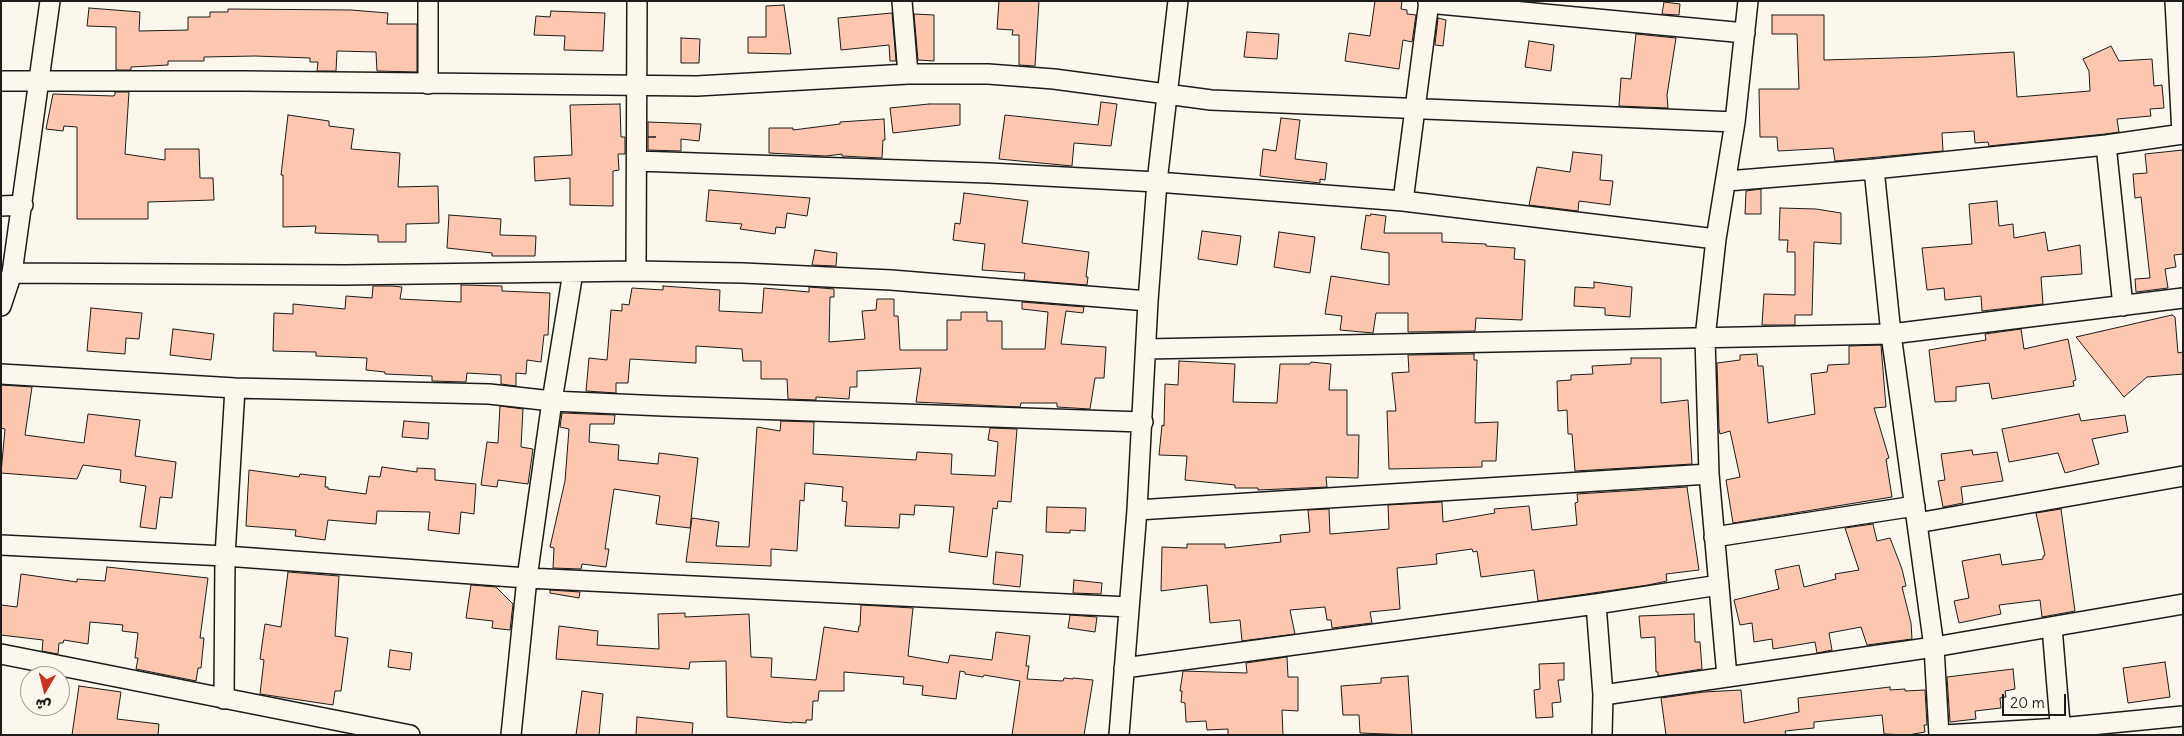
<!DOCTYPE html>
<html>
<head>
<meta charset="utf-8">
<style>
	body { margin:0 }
	#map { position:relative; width:2184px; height:736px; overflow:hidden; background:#fbf7ec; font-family:Delius,"Playpen Sans Arabic",sans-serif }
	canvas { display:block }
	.frame { position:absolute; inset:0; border:2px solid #1c1c1c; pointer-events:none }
	.north { position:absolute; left:20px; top:666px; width:50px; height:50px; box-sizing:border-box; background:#fbf7ec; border:1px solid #a29f99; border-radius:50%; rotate:188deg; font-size:14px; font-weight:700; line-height:20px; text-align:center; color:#1c1c1c }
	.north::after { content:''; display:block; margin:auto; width:18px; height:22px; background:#c8321e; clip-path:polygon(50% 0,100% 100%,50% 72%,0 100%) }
	.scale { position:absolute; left:2002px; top:694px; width:64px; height:22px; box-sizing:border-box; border:2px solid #1c1c1c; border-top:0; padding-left:6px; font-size:15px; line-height:18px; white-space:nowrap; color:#1c1c1c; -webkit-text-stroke:4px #fbf7ec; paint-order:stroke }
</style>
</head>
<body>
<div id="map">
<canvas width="2184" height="736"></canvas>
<div class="frame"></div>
<div class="north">ش</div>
<div class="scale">20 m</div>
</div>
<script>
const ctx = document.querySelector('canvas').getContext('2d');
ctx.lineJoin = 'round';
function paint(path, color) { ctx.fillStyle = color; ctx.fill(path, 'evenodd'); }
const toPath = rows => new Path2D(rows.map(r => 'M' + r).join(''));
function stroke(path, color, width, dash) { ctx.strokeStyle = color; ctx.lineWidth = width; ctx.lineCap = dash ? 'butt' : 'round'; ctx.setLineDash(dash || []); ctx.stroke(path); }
const building = toPath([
	[999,1,1039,1,1035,66,1019,65,1019,35,1012,35,1013,30,997,29,999,1],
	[1375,1,1402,1,1401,9,1407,10,1407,14,1416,15,1412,42,1403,40,1399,69,1345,61,1349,33,1370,36,1375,1],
	[1664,2,1680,4,1679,15,1662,14,1664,2],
	[784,5,791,54,748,53,748,37,766,37,766,6,784,5],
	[89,8,140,12,139,31,188,30,188,17,210,17,210,12,228,12,228,9,351,10,388,13,387,24,417,24,417,72,377,71,376,52,337,51,336,71,317,71,318,62,310,62,310,58,255,56,204,57,204,61,168,61,168,65,131,67,131,70,116,70,116,27,87,26,89,8],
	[551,11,605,13,603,51,564,50,565,36,534,35,536,16,550,17,551,11],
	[892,13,896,61,890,61,889,45,841,50,838,18,892,13],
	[914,14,934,15,934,61,918,60,914,14],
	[1772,15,1824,15,1824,60,1926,57,2014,52,2017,97,2090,91,2089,71,2083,59,2111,46,2119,61,2152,59,2154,86,2162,85,2164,108,2150,109,2151,116,2117,119,2119,132,2105,134,1989,146,1988,142,1975,143,1974,131,1942,133,1943,151,1835,161,1833,148,1778,151,1777,137,1760,137,1759,89,1799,89,1797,34,1772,34,1772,15],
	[1438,18,1446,20,1443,46,1435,45,1438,18],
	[1247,32,1279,34,1277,59,1244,57,1247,32],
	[1636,34,1676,38,1667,95,1668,108,1619,106,1621,78,1631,79,1636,34],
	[681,38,700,39,699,63,681,63,681,38],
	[1529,41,1554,45,1551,71,1525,67,1529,41],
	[115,92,129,92,125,154,165,160,165,149,199,149,200,178,213,178,214,200,148,202,148,219,77,219,77,127,64,126,63,131,46,129,53,94,113,96,115,95,115,92],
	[1101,102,1117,104,1111,146,1074,143,1072,166,999,159,1005,115,1098,125,1101,102],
	[620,104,621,137,625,137,625,154,618,154,619,170,613,171,613,206,570,205,570,178,535,181,534,157,572,155,570,105,620,104],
	[929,104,960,104,960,125,893,133,890,108,929,104],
	[288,115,329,121,329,126,354,129,351,149,400,153,398,187,438,186,439,223,406,224,406,242,378,242,378,235,315,233,316,226,283,227,283,175,281,175,288,115],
	[1281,118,1300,120,1295,159,1327,163,1325,180,1320,179,1320,183,1260,176,1263,149,1276,151,1281,118],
	[884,119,885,140,883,140,882,158,842,156,842,154,826,156,769,153,769,128,793,128,793,130,840,124,840,122,884,119],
	[648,122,701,124,699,141,681,139,681,151,648,150,648,137,656,137,648,137,648,122],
	[2183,150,2183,254,2174,255,2176,267,2165,269,2168,288,2136,292,2135,279,2150,278,2141,197,2135,198,2133,174,2147,173,2145,154,2183,150],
	[1573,152,1602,155,1600,180,1613,181,1610,205,1579,201,1578,211,1529,205,1537,167,1570,172,1573,152],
	[1761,189,1761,214,1745,214,1746,191,1761,189],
	[709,190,810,198,807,216,787,213,785,228,776,227,775,234,740,229,742,224,706,221,709,190],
	[964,193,1028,201,1022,243,1089,252,1086,277,1088,277,1087,285,1024,280,1025,273,982,270,985,244,953,240,955,223,960,224,964,193],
	[1997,201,1999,226,2013,224,2014,238,2045,232,2048,251,2080,245,2082,274,2041,277,2043,304,1982,311,1981,296,1945,300,1944,288,1927,290,1922,248,1972,244,1969,204,1997,201],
	[1780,208,1816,209,1841,213,1841,244,1814,242,1812,315,1795,315,1795,325,1762,325,1764,294,1795,295,1795,252,1787,252,1788,240,1779,240,1780,208],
	[1371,214,1386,216,1384,233,1442,233,1442,242,1486,244,1486,246,1515,248,1514,259,1525,260,1522,320,1476,318,1475,331,1408,332,1408,313,1376,313,1373,333,1340,330,1342,316,1325,314,1331,276,1389,285,1389,253,1361,249,1366,215,1370,216,1371,214],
	[449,215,501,219,500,235,536,236,535,256,492,256,492,253,447,248,449,215],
	[1202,231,1241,236,1237,265,1198,259,1202,231],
	[1279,232,1315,237,1310,273,1274,267,1279,232],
	[815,250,837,253,836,266,812,265,815,250],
	[1594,282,1632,287,1630,317,1605,315,1605,308,1574,306,1575,287,1594,288,1594,282],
	[461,285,502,286,502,291,550,293,548,335,544,335,541,362,527,360,526,374,516,373,516,386,501,384,501,375,467,373,466,382,432,381,432,376,385,374,385,372,366,370,367,358,316,356,316,352,273,351,274,313,293,314,293,304,345,309,346,296,372,298,373,286,392,286,402,287,400,299,461,302,461,285],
	[663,286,720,290,719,311,762,313,764,288,809,292,809,287,834,289,834,297,830,297,829,342,865,339,862,311,876,310,877,299,894,299,894,316,898,316,900,350,947,350,947,320,961,320,961,312,987,312,987,321,1002,321,1002,349,1045,349,1048,312,1022,309,1022,302,1084,307,1083,313,1066,311,1061,344,1106,347,1104,378,1095,378,1090,409,1057,407,1057,403,1021,403,1020,407,916,402,921,368,857,371,857,387,850,387,849,399,816,397,816,400,788,399,787,379,761,379,761,361,743,361,742,349,696,346,696,363,630,359,628,383,616,383,616,393,586,391,589,358,607,360,611,310,622,311,622,304,629,305,632,288,663,290,663,286],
	[91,308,142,313,139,339,126,338,125,354,87,351,91,308],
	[2172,315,2175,317,2178,353,2183,352,2183,374,2147,377,2124,397,2076,337,2172,315],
	[173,329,214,334,211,360,170,355,173,329],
	[2021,329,2024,349,2068,339,2076,380,2073,381,2074,386,1992,399,1989,383,1956,387,1956,401,1935,402,1929,350,1986,340,1985,334,2021,329],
	[1881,345,1886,407,1874,408,1889,458,1886,459,1892,497,1733,523,1726,480,1740,477,1730,431,1720,434,1719,429,1717,363,1740,360,1740,355,1757,354,1758,366,1763,366,1768,423,1815,414,1811,374,1827,372,1828,365,1849,364,1849,346,1881,345],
	[1474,354,1474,360,1477,360,1475,423,1498,422,1496,461,1482,461,1482,467,1389,469,1387,411,1396,411,1392,373,1409,372,1408,355,1474,354],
	[1631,358,1661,358,1661,403,1688,400,1692,464,1575,471,1572,434,1568,434,1567,410,1558,411,1557,381,1571,380,1571,375,1593,374,1592,366,1631,364,1631,358],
	[1179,361,1235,364,1233,402,1277,403,1280,364,1310,364,1311,362,1331,364,1329,390,1347,390,1347,435,1359,435,1358,478,1326,477,1327,487,1258,490,1258,488,1235,488,1235,485,1185,480,1187,456,1159,455,1162,425,1164,426,1165,384,1178,385,1179,361],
	[1,385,32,387,25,435,84,443,88,414,140,420,135,456,176,462,172,498,160,497,156,529,140,527,146,486,120,482,121,470,83,465,77,479,1,473,5,429,1,428,1,385],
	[500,406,523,409,521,447,533,449,528,484,498,480,497,487,481,485,487,442,498,443,500,406],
	[562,413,615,415,614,424,590,424,589,442,619,445,618,460,658,464,659,453,698,458,690,528,656,524,660,496,614,489,605,549,609,549,606,567,582,564,581,569,553,568,554,548,550,547,565,481,569,429,560,427,562,413],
	[2079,414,2081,421,2125,415,2128,432,2092,439,2099,464,2065,473,2058,453,2009,462,2002,429,2079,414],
	[404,421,429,423,428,439,402,437,404,421],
	[781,421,814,422,813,454,916,460,917,452,952,454,951,474,995,476,998,442,988,440,990,428,1017,429,1011,502,998,501,997,509,993,508,987,557,949,552,954,507,915,505,914,515,900,514,899,528,845,526,847,502,842,501,843,487,805,483,804,501,800,500,797,551,771,549,771,566,686,562,692,518,719,522,716,546,749,547,757,427,780,431,781,421],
	[1972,450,1973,455,1997,452,2003,481,1961,487,1963,503,1943,507,1938,481,1945,480,1941,454,1972,450],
	[382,467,417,472,417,468,435,469,435,480,476,484,474,514,461,512,459,534,428,530,430,512,377,511,376,524,328,520,325,540,295,536,296,530,246,526,249,470,299,477,300,474,326,477,325,487,328,487,328,489,366,494,369,476,380,477,382,467],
	[1687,487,1699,570,1666,574,1667,581,1648,585,1538,601,1534,570,1481,577,1477,551,1473,552,1472,549,1436,554,1437,564,1397,568,1400,609,1370,612,1372,623,1332,628,1331,620,1327,620,1325,607,1290,610,1295,634,1242,641,1240,620,1210,623,1207,585,1161,591,1162,547,1187,548,1187,544,1225,544,1225,548,1281,542,1280,535,1310,532,1308,510,1329,509,1330,534,1389,529,1388,505,1442,502,1443,522,1495,513,1494,509,1529,506,1532,530,1577,525,1575,503,1578,502,1577,494,1687,487],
	[1047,507,1086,508,1085,531,1070,530,1070,533,1046,532,1047,507],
	[2061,509,2075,611,2042,617,2040,600,1999,605,2001,614,1959,623,1954,601,1969,598,1962,561,2000,554,2002,565,2043,559,2043,556,2045,555,2036,513,2061,509],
	[1873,524,1877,541,1890,538,1902,569,1906,586,1902,587,1911,623,1912,639,1867,645,1861,627,1829,633,1832,650,1817,653,1815,642,1773,649,1772,639,1754,642,1752,623,1740,625,1734,600,1779,589,1775,570,1799,565,1804,587,1836,579,1835,574,1859,570,1845,528,1873,524],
	[996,552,1023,555,1020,587,993,584,996,552],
	[107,567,208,578,200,638,204,638,201,668,198,668,196,681,136,669,138,658,135,658,138,633,122,631,123,625,90,622,88,644,64,640,63,643,59,643,58,654,42,651,43,640,1,635,1,605,17,607,21,574,77,582,77,579,105,581,107,567],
	[288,572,339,576,335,636,348,638,341,691,335,691,333,705,260,694,264,660,260,659,265,624,281,627,288,572],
	[1074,580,1102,583,1101,594,1073,593,1074,580],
	[471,585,496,587,513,604,510,630,492,628,493,621,466,618,471,585],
	[550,590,580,592,579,598,550,593,550,590],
	[861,605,913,608,908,656,948,663,950,655,992,660,996,632,1030,636,1026,666,1029,666,1027,679,1063,681,1064,678,1073,679,1073,678,1093,680,1084,735,1012,735,1020,681,984,675,983,677,965,674,965,672,960,671,956,699,922,695,923,686,903,684,904,677,844,672,844,691,819,691,818,701,813,701,812,720,806,720,806,723,792,722,792,723,727,717,726,661,690,662,689,669,556,659,559,626,598,631,597,645,659,649,658,614,685,613,685,617,749,614,751,657,772,658,771,677,816,680,824,627,858,632,859,626,860,626,861,605],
	[1694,614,1695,642,1700,642,1702,669,1658,676,1658,672,1656,672,1655,637,1641,638,1639,616,1694,614],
	[1070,615,1097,617,1095,632,1068,628,1070,615],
	[390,650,412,653,410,670,388,667,390,650],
	[1287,657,1288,677,1298,677,1298,711,1282,710,1283,735,1228,735,1228,729,1207,730,1206,721,1186,722,1185,703,1181,702,1182,691,1180,691,1183,671,1247,673,1246,663,1287,657],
	[2165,662,2170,697,2128,703,2123,668,2165,662],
	[1564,663,1564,680,1558,680,1561,702,1552,703,1553,717,1536,718,1534,690,1540,689,1539,664,1564,663],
	[2013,669,2015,689,2005,691,2006,697,2000,698,2001,708,1975,711,1976,719,1950,722,1947,677,2013,669],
	[1408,676,1412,735,1360,733,1359,715,1343,715,1341,686,1381,683,1381,678,1408,676],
	[79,686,121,692,117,719,159,724,158,735,72,735,79,686],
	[1890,687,1890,690,1905,689,1905,691,1925,690,1927,725,1924,725,1925,732,1908,735,1884,734,1882,715,1814,722,1814,728,1785,731,1786,735,1666,735,1661,698,1704,692,1741,690,1744,723,1799,712,1798,698,1890,687],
	[582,691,603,694,599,735,576,735,582,691],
	[637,717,693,723,692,735,636,735,637,717]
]);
const street = toPath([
	[902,1,908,74],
	[2175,1,2182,134],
	[1428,3,1745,33],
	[1,81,243,81,697,86,908,74,988,74,1054,79,1211,100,1735,122],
	[428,84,428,1],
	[2106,145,2123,306],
	[637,161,989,173,1157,182,1403,201,1716,239],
	[1874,169,1891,334,1934,647,1939,735],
	[1727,181,1874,169,2106,145,2183,134],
	[1403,201,1429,1],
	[1,206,23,205],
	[636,271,637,1],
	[12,273,345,275,636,271,743,273,891,280,1148,301],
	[1,306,12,273,50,1],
	[1146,349,1891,334,2183,298],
	[1,374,235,388,489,394,552,401,663,406,1143,422],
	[1137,510,1709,474],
	[1917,523,2183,476],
	[1714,537,1915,506],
	[1,545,225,556,527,578,1129,607],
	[1596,604,1603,695,1602,735],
	[2052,627,2061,735],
	[1,654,410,735],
	[1124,668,1596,604,1719,585],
	[1727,677,1709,474,1705,338,1716,239,1735,122,1748,1],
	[1603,695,1934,647,2183,604],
	[224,699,225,556,235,388],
	[511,735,527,578,552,401,573,272],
	[1119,735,1137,510,1148,301,1157,182,1178,1],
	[1944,735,2060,728,2183,716]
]);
paint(building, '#fdc7af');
stroke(building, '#1c1c1c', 1);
stroke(street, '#1c1c1c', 22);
stroke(street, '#fbf7ec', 19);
</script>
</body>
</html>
